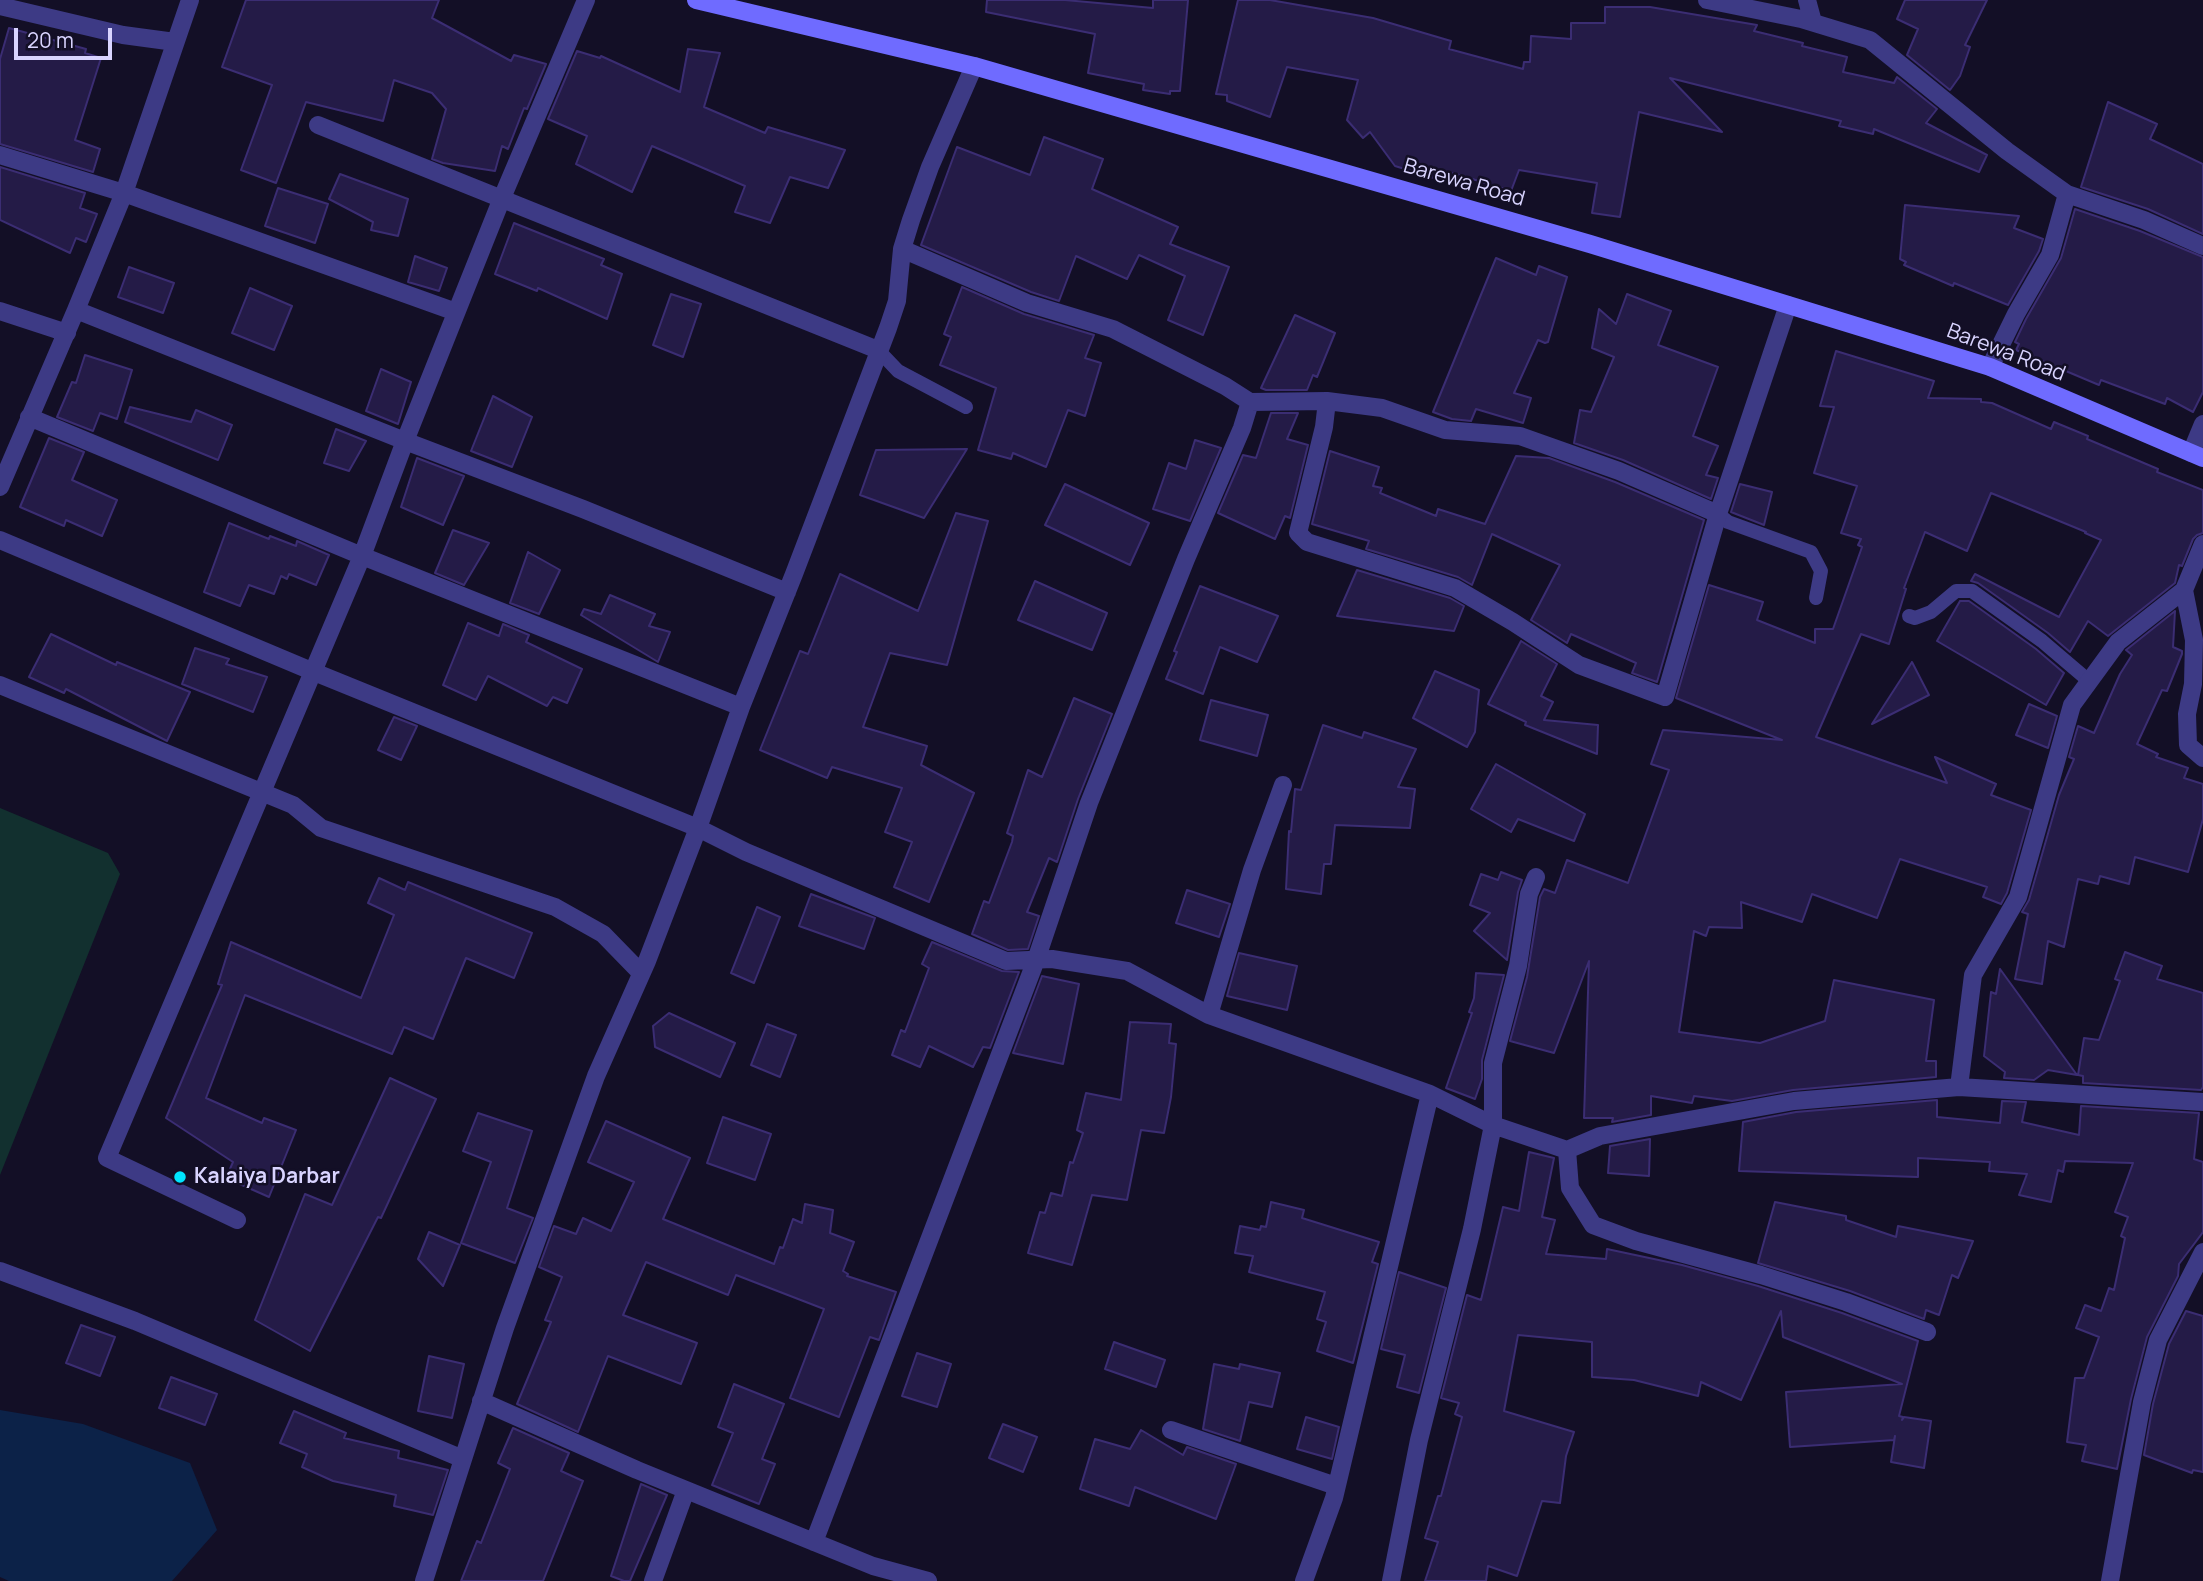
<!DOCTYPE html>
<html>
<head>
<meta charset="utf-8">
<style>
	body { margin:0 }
	#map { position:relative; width:2203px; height:1581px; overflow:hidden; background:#130f26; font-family:Manrope,sans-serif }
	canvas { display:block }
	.scale { position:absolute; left:14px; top:28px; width:98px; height:32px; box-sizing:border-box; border:4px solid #d9d4ff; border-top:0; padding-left:9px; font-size:21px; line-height:24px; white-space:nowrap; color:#d9d4ff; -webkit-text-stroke:5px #130f26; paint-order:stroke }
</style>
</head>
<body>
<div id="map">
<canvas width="2203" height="1581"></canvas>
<div class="scale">20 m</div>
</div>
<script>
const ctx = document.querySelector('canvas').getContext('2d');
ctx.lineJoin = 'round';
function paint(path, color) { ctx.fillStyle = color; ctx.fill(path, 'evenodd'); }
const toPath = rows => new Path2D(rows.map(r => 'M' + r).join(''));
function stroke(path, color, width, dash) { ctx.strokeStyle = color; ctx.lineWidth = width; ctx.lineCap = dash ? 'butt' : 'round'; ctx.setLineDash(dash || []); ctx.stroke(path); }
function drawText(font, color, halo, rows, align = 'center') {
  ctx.font = font + ' Manrope,sans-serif'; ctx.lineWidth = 5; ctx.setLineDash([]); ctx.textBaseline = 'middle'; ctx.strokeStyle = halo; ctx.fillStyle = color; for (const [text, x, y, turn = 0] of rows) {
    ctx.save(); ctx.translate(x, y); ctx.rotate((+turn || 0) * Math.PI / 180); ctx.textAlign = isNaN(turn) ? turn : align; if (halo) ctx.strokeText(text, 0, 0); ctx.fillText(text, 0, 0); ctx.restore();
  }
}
const green = toPath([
	[0,808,108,853,120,874,0,1175]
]);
const water = toPath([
	[0,1410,83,1424,190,1463,217,1530,172,1581,9,1581,0,1577]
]);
const building = toPath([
	[246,0,439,0,432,18,511,61,514,55,546,64,527,109,524,108,508,149,502,146,495,171,443,163,432,159,446,109,432,93,394,80,383,121,306,102,276,183,241,170,272,85,222,67,246,0],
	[987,0,1065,0,1153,8,1153,0,1188,0,1180,91,1170,91,1170,94,1143,90,1144,84,1088,73,1095,34,986,12,987,0],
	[1238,0,1270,0,1373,18,1451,41,1449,49,1523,69,1524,62,1530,62,1531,36,1571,39,1571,23,1605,23,1605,7,1650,7,1757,25,1754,31,1803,43,1802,46,1847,57,1843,72,1894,83,1897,77,1937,109,1926,123,1987,155,1979,172,1874,129,1873,134,1839,126,1841,121,1670,78,1722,132,1639,112,1620,217,1592,213,1597,183,1519,170,1511,191,1453,173,1450,183,1395,166,1370,132,1363,138,1347,120,1358,80,1287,67,1270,117,1227,101,1227,95,1216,94,1238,0],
	[1905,0,1987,0,1965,45,1970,47,1960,76,1950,90,1907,55,1918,29,1897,19,1905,0],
	[9,28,86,49,85,53,101,58,75,140,100,149,93,172,0,144,0,59,9,28],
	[688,49,720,53,704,107,765,133,768,127,845,150,828,188,790,177,770,223,735,212,745,186,652,146,632,192,576,164,587,136,548,119,577,51,600,58,601,56,680,92,688,49],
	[2108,102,2157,124,2150,139,2203,164,2203,234,2148,209,2081,187,2108,102],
	[1044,137,1103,159,1092,189,1178,227,1170,244,1229,267,1203,335,1168,320,1185,276,1139,255,1127,279,1076,256,1059,301,1031,292,921,245,957,147,1030,175,1044,137],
	[0,167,85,193,80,208,97,214,86,242,76,238,70,253,0,220,0,167],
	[340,174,408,199,398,236,371,230,373,222,329,199,340,174],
	[278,188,328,204,315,243,265,226,278,188],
	[1905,205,2019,216,2014,228,2043,239,2039,251,2008,305,1954,283,1953,286,1904,265,1906,262,1900,259,1905,205],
	[2075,209,2140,231,2203,257,2203,392,2193,412,2167,398,2165,404,2101,380,2099,385,2016,350,2019,344,2015,342,2026,319,2061,258,2075,209],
	[514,223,604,259,601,265,622,274,607,319,538,288,537,291,495,274,514,223],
	[415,256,447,268,439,291,408,282,415,256],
	[1496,258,1536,275,1539,266,1567,277,1548,342,1545,343,1538,340,1514,393,1531,398,1523,423,1476,409,1471,421,1452,419,1433,412,1496,258],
	[129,267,174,283,163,313,118,297,129,267],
	[962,287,1024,314,1094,335,1085,358,1101,363,1085,416,1068,410,1046,467,1013,453,1011,459,978,450,996,388,940,365,951,337,944,334,962,287],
	[250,288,292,306,274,350,232,333,250,288],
	[671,294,701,304,683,357,653,345,671,294],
	[1627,294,1671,311,1658,345,1718,367,1693,436,1718,446,1706,475,1718,478,1711,499,1623,460,1574,443,1580,410,1591,412,1614,357,1592,348,1599,309,1616,324,1627,294],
	[1295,315,1335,333,1317,377,1313,375,1307,390,1266,390,1261,388,1295,315],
	[1836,351,1934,381,1928,398,1981,399,1981,402,1992,403,2051,429,2054,422,2088,436,2087,439,2158,469,2157,472,2203,490,2203,533,2197,535,2193,539,2182,566,2179,565,2175,583,2108,636,2088,621,2070,652,2048,633,1978,583,1971,581,1975,574,2059,617,2101,540,2085,533,2086,532,1991,493,1967,551,1925,532,1904,588,1906,589,1889,644,1861,634,1816,737,1947,783,1935,757,1996,784,1991,795,2031,810,2007,893,2001,904,1983,897,1987,887,1900,859,1877,918,1812,894,1802,922,1741,902,1742,928,1709,927,1706,936,1694,931,1679,1032,1760,1043,1825,1021,1834,980,1934,1000,1926,1061,1936,1061,1936,1077,1793,1090,1732,1101,1694,1096,1692,1103,1651,1096,1651,1115,1612,1122,1613,1118,1584,1118,1589,961,1554,1053,1510,1041,1527,977,1540,897,1544,889,1555,893,1567,860,1628,883,1669,770,1651,764,1663,730,1782,740,1676,698,1709,585,1763,602,1757,620,1815,643,1815,629,1833,629,1862,547,1858,545,1861,539,1841,533,1857,486,1814,473,1834,407,1820,406,1836,351],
	[85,355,132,370,117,419,100,413,93,431,57,417,72,382,76,383,85,355],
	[381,369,411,382,398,424,366,411,381,369],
	[493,396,532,417,512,467,471,451,493,396],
	[130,407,191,422,196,410,232,425,218,460,125,422,130,407],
	[1271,413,1298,413,1287,439,1308,445,1290,518,1285,516,1275,539,1218,513,1243,455,1256,458,1271,413],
	[336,429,366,441,349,471,324,463,336,429],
	[49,438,84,452,72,480,117,500,102,536,66,520,64,526,20,507,49,438],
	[1195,440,1221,448,1190,521,1153,509,1169,463,1186,469,1195,440],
	[967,449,924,518,860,495,876,450,967,449],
	[1330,451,1379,467,1373,486,1382,488,1380,493,1436,516,1438,509,1485,524,1516,456,1549,458,1615,482,1704,520,1657,682,1632,673,1636,663,1571,634,1567,643,1531,620,1560,565,1492,534,1472,585,1458,577,1366,549,1369,541,1312,524,1330,451],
	[417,458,464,476,443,525,401,507,417,458],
	[1065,484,1149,523,1130,565,1045,525,1065,484],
	[1740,484,1772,492,1764,525,1731,512,1740,484],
	[956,513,988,521,947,665,890,653,863,727,927,746,921,765,974,793,929,902,894,887,912,842,885,832,902,788,832,767,827,778,760,750,800,651,808,654,840,574,918,611,956,513],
	[229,523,269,539,270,536,296,546,297,541,329,555,316,585,289,574,287,579,281,576,274,594,249,585,240,606,204,592,229,523],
	[453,530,489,543,464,585,435,573,453,530],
	[528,552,560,570,539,614,510,603,528,552],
	[1357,570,1450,598,1464,606,1454,631,1337,616,1357,570],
	[1035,581,1107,613,1092,650,1018,620,1035,581],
	[1200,586,1278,616,1257,662,1220,647,1203,694,1166,679,1177,652,1174,651,1200,586],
	[610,595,655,614,649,626,670,632,658,662,581,615,584,609,601,614,610,595],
	[1960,601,1969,601,2036,649,2064,673,2046,705,1937,641,1960,601],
	[2175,611,2173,647,2182,651,2182,654,2167,691,2162,690,2137,744,2158,754,2156,757,2188,768,2184,778,2203,784,2203,819,2188,872,2135,857,2129,884,2100,876,2098,884,2078,879,2064,947,2048,941,2042,984,2015,979,2028,914,2022,912,2029,900,2059,795,2074,759,2069,757,2078,726,2094,733,2120,674,2132,655,2126,650,2175,611],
	[468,623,499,636,503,624,529,635,526,642,582,669,567,703,553,697,547,706,488,676,476,700,443,685,468,623],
	[51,634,116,665,117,662,190,692,167,741,66,689,64,693,29,677,51,634],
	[1521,641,1557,664,1541,696,1553,702,1544,720,1598,725,1597,754,1525,725,1526,722,1488,704,1521,641],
	[195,648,229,659,226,664,267,677,253,712,182,684,195,648],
	[1912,662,1929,695,1872,724,1912,662],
	[1435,671,1479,690,1475,732,1467,747,1413,718,1435,671],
	[1074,698,1112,714,1078,799,1057,862,1049,858,1027,912,1039,916,1028,949,1008,950,972,934,984,901,989,903,1012,842,1013,836,1007,833,1028,770,1042,777,1074,698],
	[1211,700,1268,715,1257,756,1200,740,1211,700],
	[2029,704,2057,716,2048,748,2016,735,2029,704],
	[394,717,417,726,401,760,378,750,394,717],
	[1323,725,1362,738,1364,732,1416,749,1398,787,1415,789,1410,828,1335,825,1331,864,1324,864,1321,894,1286,889,1289,831,1291,832,1295,789,1301,790,1323,725],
	[1496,764,1585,814,1574,841,1518,819,1511,832,1471,809,1496,764],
	[1501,872,1522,880,1518,892,1507,960,1474,931,1490,913,1470,905,1481,874,1498,880,1501,872],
	[379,878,405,890,408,882,532,933,514,978,466,958,433,1039,404,1027,392,1054,245,995,206,1098,262,1123,264,1118,296,1130,269,1197,226,1178,233,1162,166,1118,222,985,218,984,231,942,361,998,394,915,368,903,379,878],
	[1187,890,1230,904,1219,937,1176,923,1187,890],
	[811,894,875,918,864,949,799,926,811,894],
	[757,907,780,917,754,983,731,973,757,907],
	[932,942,1002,971,1019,972,990,1048,983,1047,973,1067,929,1046,920,1067,892,1055,901,1030,905,1032,929,968,922,964,932,942],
	[2125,952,2162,966,2157,979,2203,993,2203,1087,2201,1090,2083,1083,2083,1076,2078,1075,2084,1038,2099,1040,2120,981,2115,979,2125,952],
	[1239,953,1297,966,1287,1010,1227,996,1239,953],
	[2000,969,2077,1075,2048,1070,2034,1080,2004,1078,2005,1072,1984,1056,1991,992,1996,994,2000,969],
	[1476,973,1504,975,1482,1060,1482,1079,1475,1099,1446,1088,1472,1013,1469,1012,1474,998,1476,973],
	[1042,976,1079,984,1063,1064,1013,1053,1042,976],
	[669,1013,735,1043,720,1077,655,1047,653,1026,669,1013],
	[1130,1022,1171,1024,1169,1043,1176,1044,1171,1097,1164,1133,1141,1130,1127,1200,1092,1195,1072,1265,1028,1253,1040,1212,1045,1213,1051,1193,1062,1196,1070,1162,1073,1163,1083,1133,1077,1130,1086,1093,1121,1100,1130,1022],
	[767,1024,796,1035,780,1077,751,1065,767,1024],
	[390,1078,436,1099,381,1218,378,1217,310,1351,255,1320,305,1194,332,1205,390,1078],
	[1937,1100,1937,1117,2000,1123,2002,1101,2026,1102,2022,1122,2079,1135,2081,1106,2199,1113,2194,1159,2203,1162,2203,1232,2179,1264,2178,1276,2147,1337,2131,1399,2117,1469,2082,1461,2086,1445,2067,1442,2075,1378,2084,1378,2099,1337,2076,1328,2085,1305,2101,1311,2109,1288,2114,1290,2125,1238,2121,1236,2128,1217,2115,1212,2133,1163,2065,1161,2063,1172,2058,1170,2051,1202,2019,1195,2027,1174,1989,1171,1990,1162,1918,1158,1918,1177,1739,1171,1743,1122,1796,1112,1937,1100],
	[478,1113,532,1131,507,1208,533,1218,515,1263,461,1243,491,1162,463,1151,478,1113],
	[723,1117,771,1134,755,1180,707,1163,723,1117],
	[606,1121,690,1158,663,1219,774,1264,780,1247,783,1248,793,1219,802,1223,805,1204,833,1210,830,1233,854,1242,843,1271,848,1274,847,1276,896,1292,879,1340,870,1337,839,1417,790,1398,824,1309,736,1275,728,1295,646,1262,623,1315,697,1343,681,1384,608,1356,578,1432,517,1404,551,1322,545,1320,562,1277,539,1267,554,1226,576,1234,583,1218,611,1231,634,1182,588,1162,606,1121],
	[1650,1139,1649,1176,1608,1173,1610,1146,1650,1139],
	[1529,1152,1554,1158,1542,1217,1555,1220,1546,1254,1606,1259,1607,1249,1682,1265,1758,1286,1842,1313,1918,1341,1899,1416,1903,1417,1902,1420,1904,1417,1931,1421,1924,1468,1891,1462,1895,1436,1894,1440,1790,1447,1786,1392,1902,1384,1783,1337,1781,1311,1741,1400,1701,1382,1698,1396,1634,1380,1592,1377,1592,1342,1518,1335,1504,1411,1574,1432,1566,1456,1560,1503,1542,1501,1517,1576,1488,1566,1486,1581,1425,1581,1438,1542,1425,1538,1438,1496,1441,1496,1462,1417,1455,1414,1459,1403,1441,1398,1467,1295,1481,1300,1503,1207,1519,1211,1529,1152],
	[1271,1202,1304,1210,1302,1218,1379,1242,1372,1262,1378,1264,1353,1363,1317,1351,1326,1322,1317,1319,1325,1292,1249,1272,1253,1256,1235,1253,1240,1226,1260,1230,1261,1226,1266,1227,1271,1202],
	[1775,1202,1846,1216,1846,1220,1896,1237,1898,1226,1973,1241,1958,1278,1952,1275,1939,1315,1926,1310,1924,1319,1850,1291,1758,1263,1775,1202],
	[429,1232,460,1245,443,1286,418,1259,429,1232],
	[1399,1272,1446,1288,1419,1393,1397,1387,1405,1355,1381,1349,1399,1272],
	[2186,1311,2203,1316,2203,1472,2193,1470,2192,1473,2144,1455,2153,1404,2169,1344,2186,1311],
	[81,1325,115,1337,100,1376,66,1363,81,1325],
	[1114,1342,1165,1360,1156,1387,1105,1369,1114,1342],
	[917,1353,951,1364,937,1407,902,1396,917,1353],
	[429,1356,464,1364,452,1418,418,1411,429,1356],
	[1214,1364,1239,1369,1240,1364,1280,1373,1272,1407,1249,1402,1240,1441,1203,1429,1214,1364],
	[171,1377,217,1394,205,1425,159,1408,171,1377],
	[734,1384,784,1404,762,1459,775,1464,759,1504,712,1485,733,1433,718,1427,734,1384],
	[294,1411,346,1433,344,1438,399,1451,398,1458,448,1470,433,1515,394,1506,396,1495,333,1481,302,1467,307,1454,280,1443,294,1411],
	[1306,1417,1339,1427,1332,1459,1297,1449,1306,1417],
	[1003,1424,1037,1437,1023,1472,989,1458,1003,1424],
	[513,1428,569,1453,561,1471,583,1481,543,1581,461,1581,477,1541,481,1543,510,1469,498,1463,513,1428],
	[1141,1430,1183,1455,1187,1447,1236,1464,1216,1519,1135,1487,1129,1506,1080,1489,1095,1439,1130,1449,1141,1430],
	[641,1484,667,1495,630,1581,624,1581,611,1576,641,1484]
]);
const lane = toPath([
	[878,350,898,371,966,407],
	[1718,514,1728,522,1811,552,1821,571,1816,598],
	[1909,616,1915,618,1931,612,1956,591,1972,591,2042,641,2089,681]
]);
const street = toPath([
	[1707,0,1801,19,1870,40,2007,151,2067,194,2144,220,2203,246],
	[1807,0,1813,22],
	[0,6,123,35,175,42],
	[318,125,878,350],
	[0,155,124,193,456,312],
	[902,249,1027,303,1113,329,1225,386,1250,402,1327,401,1382,408,1445,430,1520,436,1619,471,1718,514],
	[76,310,405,441,583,509,787,592],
	[0,311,67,333],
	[1990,367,2016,314,2050,255,2067,194],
	[1327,401,1324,427,1298,533,1307,542,1455,588,1513,622,1579,665,1665,697,1718,514,1788,305],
	[29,417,362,556,741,707],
	[2191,453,2203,424],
	[0,487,76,310,124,193,190,0],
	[0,540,314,672,698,828,746,852,1006,961,1052,959,1127,971,1209,1015,1430,1094,1493,1125,1567,1150,1600,1136,1794,1101,1959,1087,2203,1102],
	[2184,590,2194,640,2193,684,2187,714,2188,745,2203,758],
	[0,685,293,805,321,828,555,907,603,934,640,972],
	[1209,1015,1252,870,1283,785],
	[1959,1087,1973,975,2018,897,2072,705,2118,642,2184,590,2203,544],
	[1567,1150,1570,1188,1593,1225,1636,1241,1761,1275,1846,1302,1927,1332],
	[237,1220,107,1158,362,556,405,441,502,198,586,0],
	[0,1271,135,1321,463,1459],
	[481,1401,637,1470,873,1566,928,1581],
	[1171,1430,1336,1486],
	[814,1542,1036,960,1089,803,1186,559,1242,428,1250,402],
	[424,1581,505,1328,596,1076,647,961,698,828,741,707,794,574,888,328,897,301,902,249,911,220,930,167,974,66],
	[653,1581,686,1490],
	[1304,1581,1334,1498,1430,1094],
	[1391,1581,1419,1440,1472,1229,1493,1125,1493,1063,1518,966,1529,894,1536,877],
	[2110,1581,2142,1402,2158,1340,2203,1252]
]);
const secondary = toPath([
	[696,0,974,66,1590,244,1990,367,2203,458]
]);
const markers = [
	[180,1177,7,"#00e5ff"]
];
const streetNames = [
	["Barewa Road",1464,183,16],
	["Barewa Road",2006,353,21]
];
const poiNames = [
	["Kalaiya Darbar",194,1177]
];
paint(green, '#12302f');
paint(water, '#0c2248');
paint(building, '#241b47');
stroke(building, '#3b2d73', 2);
stroke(lane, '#3d3a85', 14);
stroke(street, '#3d3a85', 18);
stroke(secondary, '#6f6bff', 18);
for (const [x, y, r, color] of markers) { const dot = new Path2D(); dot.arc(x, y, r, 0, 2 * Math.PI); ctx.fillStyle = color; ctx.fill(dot); stroke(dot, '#130f26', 2.5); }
drawText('21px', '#d9d4ff', '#130f26', streetNames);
drawText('bold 21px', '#d9d4ff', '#130f26', poiNames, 'left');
</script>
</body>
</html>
